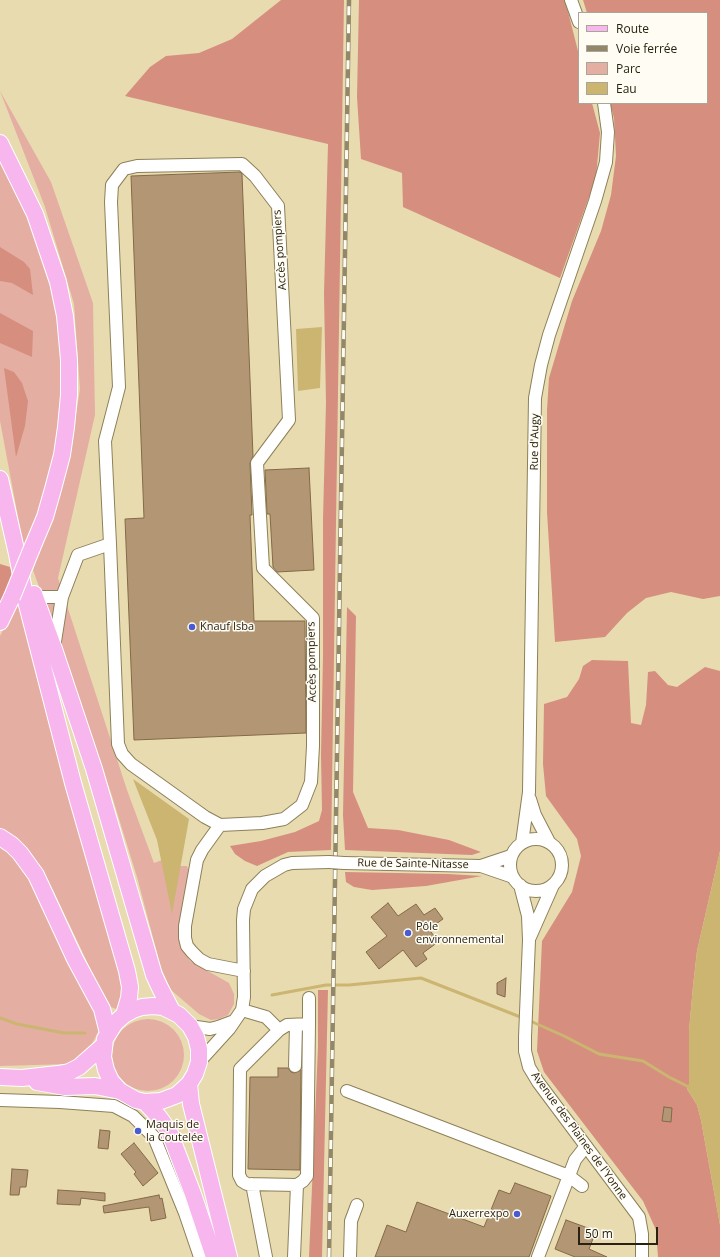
<!DOCTYPE html>
<html>
<head>
<meta charset="utf-8">
<style>
	body { margin:0 }
	#map { position:relative; width:720px; height:1257px; overflow:hidden; background:#e8dbb0; font-family:"Open Sans",sans-serif }
	canvas { display:block }
	.legend { position:absolute; left:578px; top:12px; width:130px; height:92px; box-sizing:border-box; background:#fffcf3; border:1px solid #a9a599; margin:0; padding:5px 7px; list-style:none; font-size:12px; color:#282212 }
	.legend li { display:flex; align-items:center; gap:8px; height:20px }
	.legend b { width:20px; border:1px solid #a9a599 }
	.scale { position:absolute; left:578px; top:1227px; width:80px; height:18px; box-sizing:border-box; border:2px solid #282212; border-top:0; padding-left:5px; font-size:12px; line-height:14px; white-space:nowrap; color:#282212; -webkit-text-stroke:3px #fffcf3; paint-order:stroke }
</style>
</head>
<body>
<div id="map">
<canvas width="720" height="1257"></canvas>
<ul class="legend">
<li><b style="height:5px;background:#f7b6ee"></b>Route</li>
<li><b style="height:5px;background:#928869"></b>Voie ferrée</li>
<li><b style="height:11px;background:#e5aea2"></b>Parc</li>
<li><b style="height:11px;background:#cbb571"></b>Eau</li>
</ul>
<div class="scale">50 m</div>
</div>
<script>
const ctx = document.querySelector('canvas').getContext('2d');
ctx.lineJoin = 'round';
function paint(path, color) { ctx.fillStyle = color; ctx.fill(path, 'evenodd'); }
const toPath = rows => new Path2D(rows.map(r => 'M' + r).join(''));
function stroke(path, color, width, dash) { ctx.strokeStyle = color; ctx.lineWidth = width; ctx.lineCap = dash ? 'butt' : 'round'; ctx.setLineDash(dash || []); ctx.stroke(path); }
function drawText(font, color, halo, rows, align = 'center') {
  ctx.font = font + ' "Open Sans",sans-serif'; ctx.lineWidth = 3; ctx.setLineDash([]); ctx.textBaseline = 'middle'; ctx.strokeStyle = halo; ctx.fillStyle = color; for (const [text, x, y, turn = 0] of rows) {
    ctx.save(); ctx.translate(x, y); ctx.rotate((+turn || 0) * Math.PI / 180); ctx.textAlign = isNaN(turn) ? turn : align; if (halo) ctx.strokeText(text, 0, 0); ctx.fillText(text, 0, 0); ctx.restore();
  }
}
const green = toPath([
	[0,91,51,182,93,303,95,415,58,578,127,790,154,863,170,857,171,866,187,866,189,872,182,948,190,961,229,983,234,994,234,1004,228,1015,219,1019,211,1020,199,1014,171,990,161,968,137,877,111,793,70,673,33,570,69,460,80,389,74,304,45,207],
	[0,154,31,215,60,316,64,372,62,422,50,474,37,521,24,549,0,421],
	[20,596,122,979,124,996,116,1009,108,1006,53,890,31,853,0,830,0,636],
	[0,846,14,856,33,878,84,985,101,1026,89,1050,69,1064,0,1066],
	'112 1055a36 36 0 1 1 72 0a36 36 0 1 1-72 0Z'
]);
const forest = toPath([
	[281,0,344,0,331,850,288,852,257,866,245,861,235,854,230,846,261,841,295,832,319,821,322,810,321,755,323,656,323,519,326,403,324,293,328,144,125,96,150,67,166,56,199,53,232,39],
	[359,0,565,0,579,55,579,103,592,103,600,133,596,177,560,278,403,207,402,173,361,159,357,97],
	[583,0,720,0,720,596,703,599,671,592,646,598,627,613,605,637,555,642,547,512,547,410,549,378,572,301,601,231,611,195,616,156,614,118,610,103,707,103,707,13,587,13],
	[0,247,24,262,30,269,33,295,12,283,0,281],
	[0,313,33,331,32,357,0,343],
	[4,368,14,372,22,383,28,401,25,426,16,457],
	[0,564,10,567,13,577,0,604],
	[347,607,356,616,353,792,368,828,398,830,449,840,481,852,472,855,345,850,343,815],
	[592,660,628,661,631,723,641,725,646,705,648,672,655,671,668,685,677,687,705,667,720,671,720,851,697,951,693,986,689,1031,689,1084,687,1089,697,1105,701,1120,720,1225,720,1257,658,1257,656,1230,643,1201,544,1072,537,1051,542,941,572,892,581,856,577,839,546,796,543,764,544,704,567,697,579,679,583,666],
	[345,872,448,874,482,876,426,886,372,890,354,887,346,882],
	[318,990,328,990,322,1257,309,1257,318,1047]
]);
const water = toPath([
	[322,327,320,388,298,391,296,329],
	[133,779,189,819,172,914,157,840],
	[720,851,720,1225,701,1120,697,1105,687,1089,689,1084,689,1031,693,986,697,951]
]);
const stream = toPath([
	[272,995,326,985,349,985,421,978,523,1018],
	[0,1018,17,1024,64,1033,85,1033],
	[528,1020,564,1036,599,1054,643,1061,669,1077,691,1088]
]);
const building = toPath([
	[240,172,242,174,253,456,250,463,252,515,250,515,254,621,305,621,306,733,134,740,125,519,144,518,131,176,240,172],
	[309,468,314,570,277,572,273,567,270,514,267,514,265,470,309,468],
	[388,903,398,916,416,904,424,915,435,908,443,919,429,929,438,942,423,953,427,959,416,967,403,950,379,969,366,952,387,936,371,917,388,903],
	[506,978,505,997,497,994,497,983,506,978],
	[278,1068,288,1068,291,1072,294,1073,301,1070,300,1170,248,1169,250,1077,278,1077,278,1068],
	[664,1107,672,1108,671,1122,662,1121,664,1107],
	[100,1130,110,1131,108,1149,98,1148,100,1130],
	[134,1143,158,1173,143,1186,134,1174,136,1172,121,1154,134,1143],
	[12,1169,28,1170,26,1187,20,1187,19,1195,10,1195,12,1169],
	[515,1183,551,1196,529,1257,375,1257,387,1225,406,1232,417,1202,484,1227,499,1190,510,1194,515,1183],
	[58,1190,105,1193,105,1201,81,1198,80,1205,57,1204,58,1190],
	[159,1195,160,1199,162,1198,166,1218,151,1221,149,1207,104,1213,103,1206,159,1195],
	[566,1220,596,1231,589,1249,607,1257,575,1257,555,1249,566,1220]
]);
const minor = toPath([
	[571,0,579,22],
	[35,597,62,597],
	[54,648,62,597,78,555,110,544,105,441,119,387,111,202,112,185,124,169,137,166,242,164,255,176,278,206,289,420,257,463,263,568,313,618,313,746,311,782,302,805,284,819,262,823,220,825,205,817,131,764,122,754,118,744,110,544],
	[530,799,535,815,549,842],
	[220,825,202,850,197,860,185,926,185,938,187,946,192,952,199,959,208,964,244,971],
	'510 865a26 26 0 1 1 52 0a26 26 0 1 1-52 0Z',
	[522,843,529,792,535,398,541,365,549,335,595,201,606,162,608,132,604,103],
	[344,863,481,866,513,877],
	[481,866,511,856],
	[520,885,528,916,529,940,525,1037,525,1051,529,1067,538,1082,639,1217,642,1234,642,1257],
	[530,937,553,885],
	[309,998,309,1024,307,1176,303,1181,297,1185,247,1184,242,1181,239,1175,240,1069,279,1030,287,1025,309,1024],
	[242,1010,266,1017,279,1030],
	[190,1026,210,1029,218,1027,234,1021],
	[199,1062,229,1029,242,1010,244,997,243,920,244,909,252,889,265,876,284,865,292,863,329,862],
	[295,1066,296,1025],
	[347,1091,569,1176,582,1186],
	[0,1100,60,1102,114,1106,133,1116,154,1137,185,1213,200,1257],
	[252,1184,266,1257],
	[294,1257,297,1185],
	[350,1257,351,1221,357,1205],
	[538,1257,575,1160,586,1146]
]);
const major = toPath([
	[0,143,35,214,58,282,65,316,69,360,69,395,66,427,62,455,53,489,45,517,32,548],
	[0,479,17,554,26,601,73,783,127,971,130,987,129,998,124,1015,115,1023,105,1039,103,1057,106,1070,111,1081,120,1091,136,1100,145,1102,161,1101,177,1095,189,1084,195,1074,199,1062,199,1049,196,1037,190,1026,179,1015,163,1007,153,1006,142,1007,133,1010,124,1015],
	[34,594,54,649,94,769,154,975,160,988,172,1011],
	[0,622,12,597],
	[0,837,12,845,20,853,36,875,75,959,102,1009,108,1033],
	[0,1077,22,1078,58,1074,69,1072,79,1067,104,1045],
	[37,1082,65,1087,95,1086,120,1091],
	[189,1084,191,1104,229,1257],
	[145,1102,159,1117,169,1131,193,1194,214,1257]
]);
const rail = toPath([
	[329,1257,349,0]
]);
const minorBridge = toPath([
	[329,862,344,863]
]);
const majorBridge = toPath([
	[12,597,32,548]
]);
const markers = [
	[192,627,4,"#4a5bd0"],
	[408,933,4,"#4a5bd0"],
	[138,1131,4,"#4a5bd0"],
	[517,1214,4,"#4a5bd0"]
];
const streetNames = [
	["Accès pompiers",280,250,-94],
	["Rue d'Augy",535,442,-89],
	["Accès pompiers",312,662,-91],
	["Rue de Sainte-Nitasse",413,864,1],
	["Avenue des Plaines de l'Yonne",579,1136,54]
];
const poiNames = [
	["Knauf Isba",200,627],
	["Pôle",416,927],
	["environnemental",416,940],
	["Maquis de",146,1125],
	["la Coutelée",146,1138],
	["Auxerrexpo",509,1214,"right"]
];
paint(green, '#e5aea2');
paint(forest, '#d68e7f');
paint(water, '#cbb571');
stroke(stream, '#cbb571', 3);
paint(building, '#b39775');
stroke(building, '#846948', 1);
stroke(minor, '#8d8058', 14);
stroke(major, '#fff', 18);
stroke(minor, '#fff', 12);
stroke(major, '#f7b6ee', 16);
stroke(rail, '#928869', 4.5);
stroke(rail, '#fffcf3', 3, [9]);
stroke(minorBridge, '#8d8058', 14, []);
stroke(majorBridge, '#fff', 18, []);
stroke(minorBridge, '#fff', 12);
stroke(majorBridge, '#f7b6ee', 16);
for (const [x, y, r, color] of markers) { const dot = new Path2D(); dot.arc(x, y, r, 0, 2 * Math.PI); ctx.fillStyle = color; ctx.fill(dot); stroke(dot, '#fffcf3', 1.5); }
drawText('11px', '#282212', '#fffcf3', streetNames);
drawText('11px', '#282212', '#fffcf3', poiNames, 'left');
</script>
</body>
</html>
